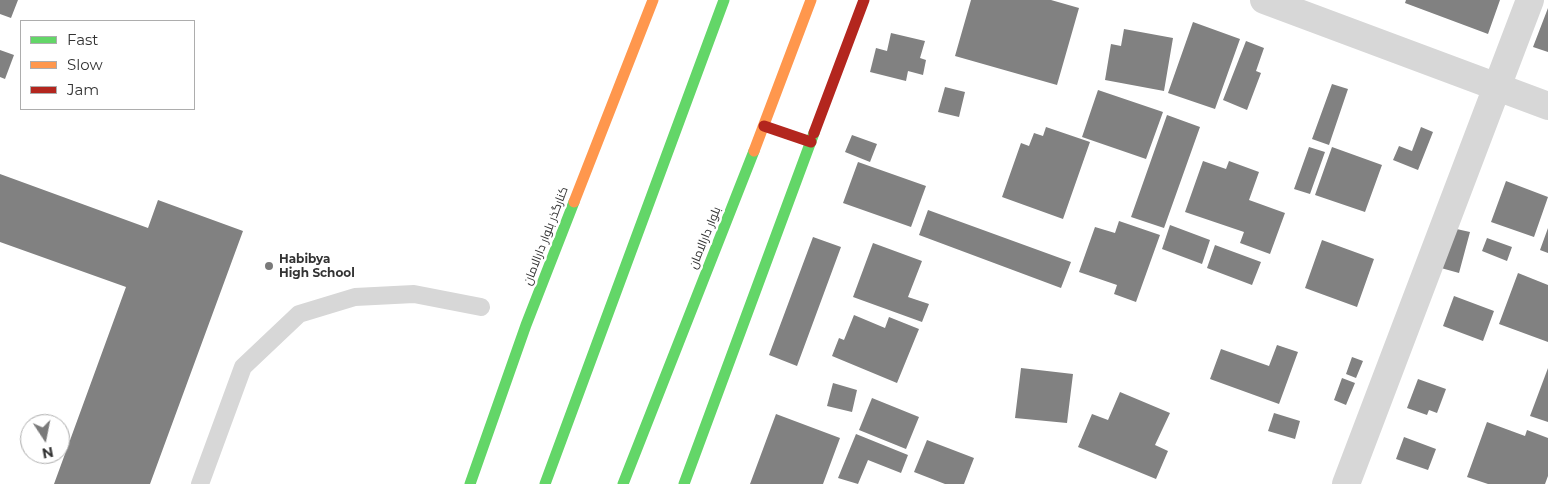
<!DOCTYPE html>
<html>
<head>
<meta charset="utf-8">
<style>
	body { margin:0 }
	#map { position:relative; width:1548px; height:484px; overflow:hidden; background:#fff; font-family:Montserrat,sans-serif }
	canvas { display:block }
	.legend { position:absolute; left:20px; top:20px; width:175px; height:90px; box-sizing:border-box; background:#fff; border:1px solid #adadad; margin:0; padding:6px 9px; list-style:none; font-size:15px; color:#333 }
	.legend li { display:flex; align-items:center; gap:10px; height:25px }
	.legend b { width:25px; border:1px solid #adadad }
	.north { position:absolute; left:20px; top:414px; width:50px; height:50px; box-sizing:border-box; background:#fff; border:1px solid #adadad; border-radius:50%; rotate:169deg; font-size:14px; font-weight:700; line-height:20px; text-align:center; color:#333 }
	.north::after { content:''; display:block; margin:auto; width:18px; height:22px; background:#7a7a7a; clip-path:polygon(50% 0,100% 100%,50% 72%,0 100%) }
</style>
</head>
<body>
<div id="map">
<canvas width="1548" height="484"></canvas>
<ul class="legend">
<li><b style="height:6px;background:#63d668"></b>Fast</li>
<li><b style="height:6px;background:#ff974d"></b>Slow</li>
<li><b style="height:6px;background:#b3261e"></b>Jam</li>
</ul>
<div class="north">N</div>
</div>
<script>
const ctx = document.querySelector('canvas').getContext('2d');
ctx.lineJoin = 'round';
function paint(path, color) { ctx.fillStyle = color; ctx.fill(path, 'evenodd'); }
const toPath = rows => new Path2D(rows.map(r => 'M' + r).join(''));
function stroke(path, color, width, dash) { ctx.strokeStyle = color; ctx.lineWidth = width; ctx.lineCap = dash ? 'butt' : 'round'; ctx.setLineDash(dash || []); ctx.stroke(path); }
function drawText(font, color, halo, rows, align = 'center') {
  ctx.font = font + ' Montserrat,Cairo,sans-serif'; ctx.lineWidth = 5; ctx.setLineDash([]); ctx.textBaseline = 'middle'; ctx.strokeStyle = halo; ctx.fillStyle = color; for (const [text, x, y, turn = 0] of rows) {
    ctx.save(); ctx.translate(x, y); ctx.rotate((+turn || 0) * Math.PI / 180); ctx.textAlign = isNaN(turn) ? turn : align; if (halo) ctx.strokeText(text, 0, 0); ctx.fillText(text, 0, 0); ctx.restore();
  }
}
const building = toPath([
	[0,0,18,0,11,18,0,14],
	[971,0,1051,0,1079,8,1057,85,955,56],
	[1406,0,1500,0,1488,34,1405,3],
	[1548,8,1548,52,1533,47],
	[1193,22,1240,39,1215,109,1168,93],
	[1124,29,1173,38,1164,91,1105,80,1111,44,1121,46],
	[891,33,925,41,920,58,926,60,923,75,908,71,906,81,870,72,876,48,887,51],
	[1246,41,1264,48,1256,71,1261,73,1247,110,1223,100],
	[0,50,14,55,5,79,0,77],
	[1332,84,1348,89,1329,145,1312,139],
	[945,87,965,92,959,117,938,112],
	[1098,90,1163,112,1146,159,1082,137],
	[1167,115,1200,127,1164,228,1131,217],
	[1046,127,1090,142,1063,219,1002,197,1021,143,1029,146,1034,133,1043,136],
	[1421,127,1433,132,1418,170,1393,160,1399,146,1412,151],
	[852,135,877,144,870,162,845,152],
	[1309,147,1325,152,1310,194,1294,189],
	[1332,147,1382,165,1365,212,1315,195],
	[1203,161,1226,169,1229,161,1259,172,1249,200,1285,213,1270,254,1240,243,1244,232,1185,212],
	[858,162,926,186,911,227,843,203],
	[0,174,148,228,158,200,243,231,150,484,54,484,126,287,0,242],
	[1506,181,1548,197,1534,237,1491,222],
	[928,210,1071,262,1061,288,919,235],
	[1119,221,1160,235,1136,302,1114,294,1117,285,1079,272,1095,227,1115,233],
	[1170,225,1210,240,1202,264,1162,249],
	[1452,228,1470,232,1459,273,1441,268],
	[1548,228,1548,253,1540,250],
	[813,237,841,247,797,366,769,355],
	[1487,238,1512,247,1507,261,1482,251],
	[1322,240,1374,259,1357,307,1305,288],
	[873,243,922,261,908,297,929,304,922,322,853,297],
	[1215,245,1261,262,1252,285,1207,268],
	[1518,273,1548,285,1548,342,1499,324],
	[1454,296,1494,311,1483,341,1443,326],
	[854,315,885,328,889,317,919,329,897,383,832,356,839,338,844,340],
	[1277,345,1298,352,1279,404,1210,379,1221,349,1269,366],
	[1352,357,1363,361,1356,378,1346,374],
	[1021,368,1073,374,1067,423,1015,418],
	[1548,368,1548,422,1530,416],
	[1342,378,1355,383,1346,405,1334,400],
	[1418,379,1446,389,1437,413,1429,410,1427,415,1407,408],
	[833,383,857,390,852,412,827,406],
	[1120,392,1170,413,1155,445,1168,451,1156,479,1078,447,1092,414,1108,420],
	[872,398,919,417,906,449,859,430],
	[1274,413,1300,421,1295,439,1268,431],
	[776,414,840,438,823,484,750,484],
	[1487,422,1525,436,1527,430,1548,438,1548,476,1545,484,1488,484,1467,477],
	[856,434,908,455,901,473,868,460,858,484,838,478],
	[1404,437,1436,449,1428,470,1396,459],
	[927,440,974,458,964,484,945,484,914,472]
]);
const lane = toPath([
	[200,484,243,367,299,314,355,297,414,294,481,307]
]);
const street = toPath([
	[1264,0,1548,106],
	[1346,484,1530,0]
]);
const fast = toPath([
	[470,484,526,325,574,202],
	[545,484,724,0],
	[623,484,754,151],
	[684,484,814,133]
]);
const slow = toPath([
	[754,151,811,0],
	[574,202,653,0]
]);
const jam = toPath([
	[764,126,811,142],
	[814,133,864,0]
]);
const markers = [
	[269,266,5,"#7a7a7a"]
];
const streetNames = [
	["کنارگذر بلوار دارالامان",546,236,-69],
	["بلوار دارالامان",705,238,-68]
];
const poiNames = [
	["Habibya",279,259],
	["High School",279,273]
];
paint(building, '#818181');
stroke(lane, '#d7d7d7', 18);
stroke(street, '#d7d7d7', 28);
stroke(fast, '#63d668', 11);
stroke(slow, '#ff974d', 11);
stroke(jam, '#b3261e', 11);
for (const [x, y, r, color] of markers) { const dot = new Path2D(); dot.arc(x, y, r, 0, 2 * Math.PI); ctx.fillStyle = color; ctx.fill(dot); stroke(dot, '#fff', 2); }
drawText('12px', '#333', '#fff', streetNames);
drawText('bold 12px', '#333', '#fff', poiNames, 'left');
</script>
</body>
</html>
